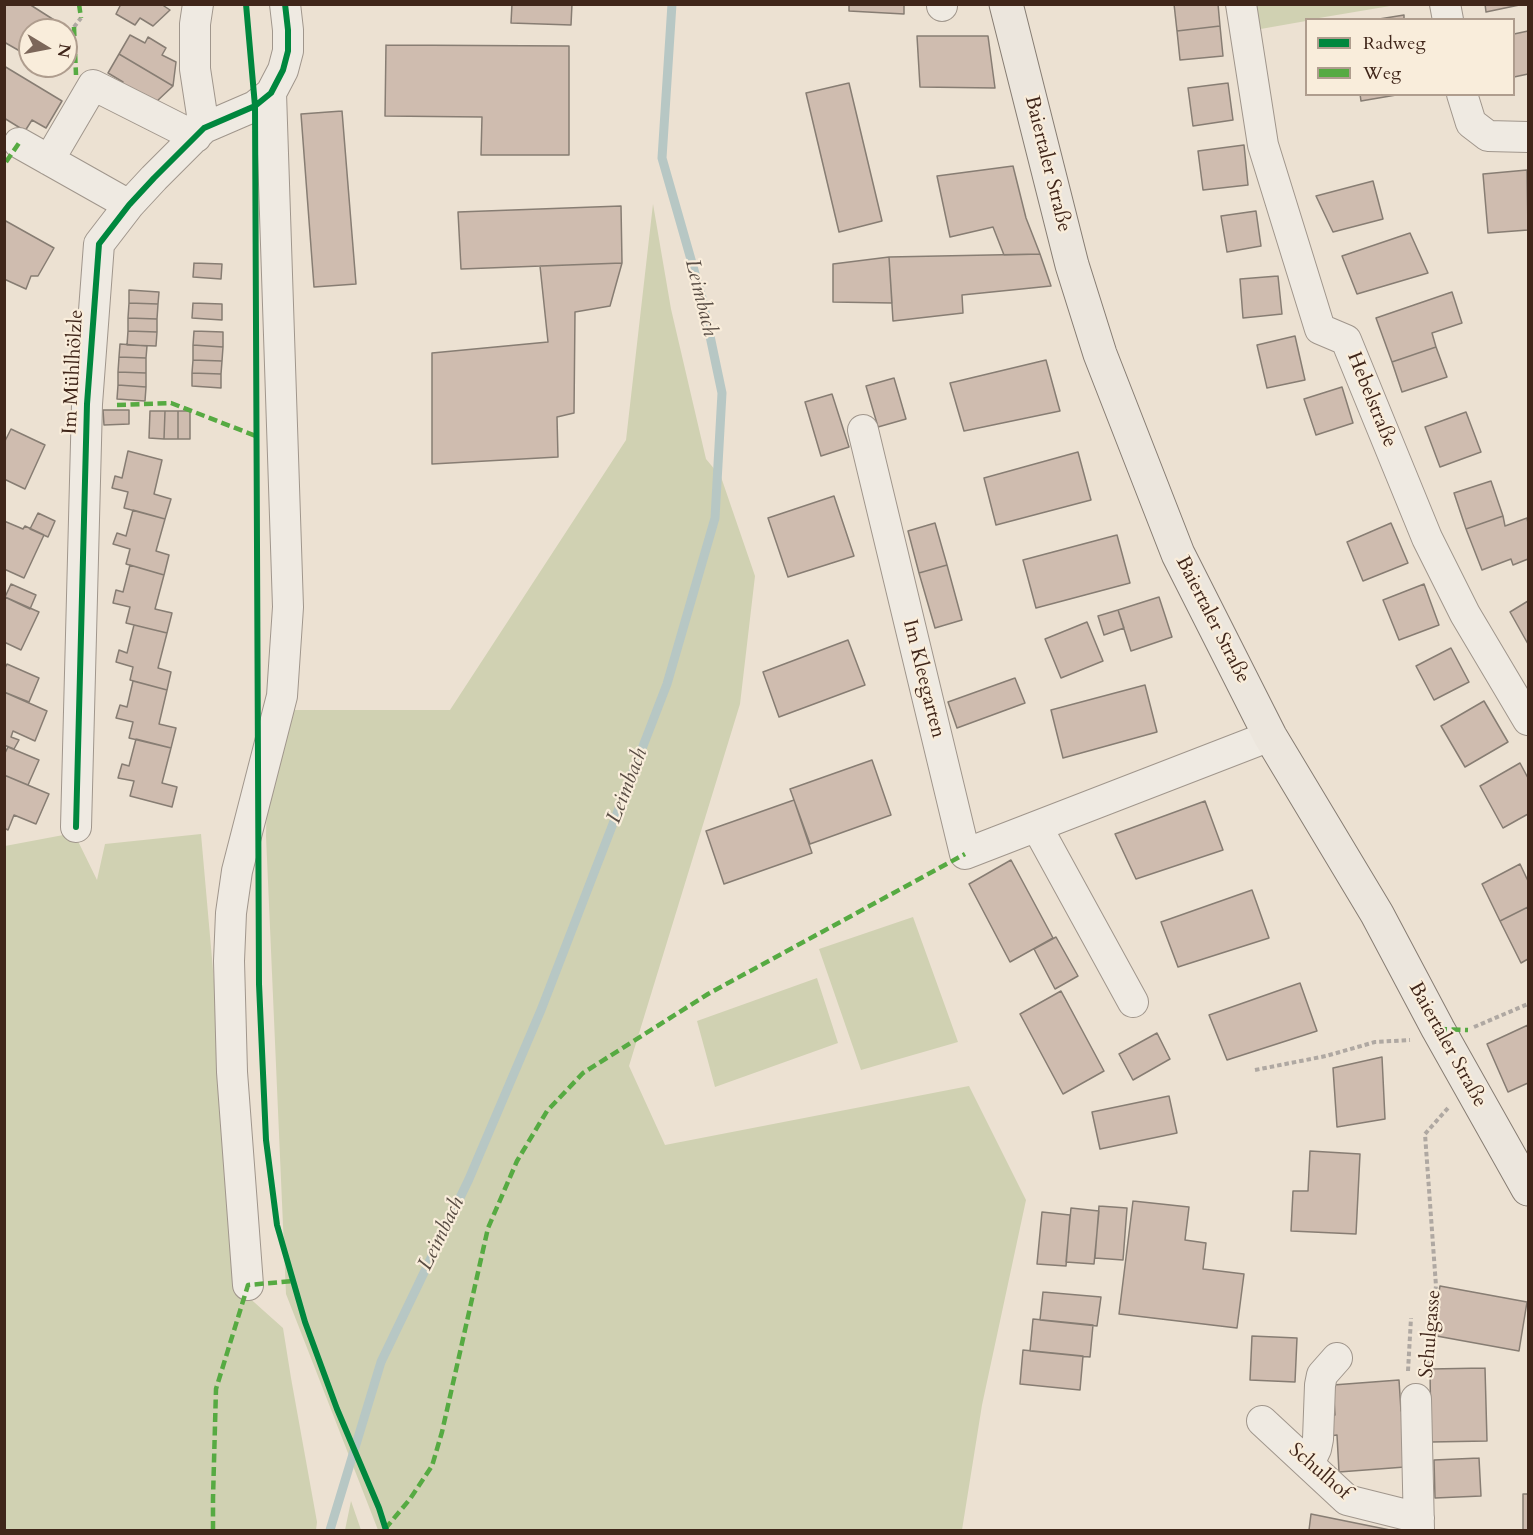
<!DOCTYPE html>
<html>
<head>
<meta charset="utf-8">
<style>
	body { margin:0 }
	#map { position:relative; width:1533px; height:1535px; overflow:hidden; background:#ece1d2; font-family:Cardo,serif }
	canvas { display:block }
	.frame { position:absolute; inset:0; border:6px solid #40261a; pointer-events:none }
	.legend { position:absolute; left:1305px; top:18px; width:210px; height:78px; box-sizing:border-box; background:#f9eddb; border:2px solid #af9d8e; margin:0; padding:8px 10px; list-style:none; font-size:18px; color:#40261a }
	.legend li { display:flex; align-items:center; gap:12px; height:30px }
	.legend b { width:30px; border:2px solid #af9d8e }
	.north { position:absolute; left:18px; top:18px; width:60px; height:60px; box-sizing:border-box; background:#f9eddb; border:2px solid #af9d8e; border-radius:50%; rotate:100deg; font-size:16px; font-weight:700; line-height:24px; text-align:center; color:#40261a }
	.north::after { content:''; display:block; margin:auto; width:21px; height:27px; background:#7c675a; clip-path:polygon(50% 0,100% 100%,50% 72%,0 100%) }
</style>
</head>
<body>
<div id="map">
<canvas width="1533" height="1535"></canvas>
<div class="frame"></div>
<ul class="legend">
<li><b style="height:8px;background:#00873e"></b>Radweg</li>
<li><b style="height:8px;background:#56aa42"></b>Weg</li>
</ul>
<div class="north">N</div>
</div>
<script>
const ctx = document.querySelector('canvas').getContext('2d');
ctx.lineJoin = 'round';
function paint(path, color) { ctx.fillStyle = color; ctx.fill(path, 'evenodd'); }
const toPath = rows => new Path2D(rows.map(r => 'M' + r).join(''));
function stroke(path, color, width, dash) { ctx.strokeStyle = color; ctx.lineWidth = width; ctx.lineCap = dash ? 'butt' : 'round'; ctx.setLineDash(dash || []); ctx.stroke(path); }
function drawText(font, color, halo, rows, align = 'center') {
  ctx.font = font + ' Cardo,serif'; ctx.lineWidth = 4.5; ctx.setLineDash([]); ctx.textBaseline = 'middle'; ctx.strokeStyle = halo; ctx.fillStyle = color; for (const [text, x, y, turn = 0] of rows) {
    ctx.save(); ctx.translate(x, y); ctx.rotate((+turn || 0) * Math.PI / 180); ctx.textAlign = isNaN(turn) ? turn : align; if (halo) ctx.strokeText(text, 0, 0); ctx.fillText(text, 0, 0); ctx.restore();
  }
}
const green = toPath([
	[1250,5,1396,5,1313,19,1306,20,1306,21,1255,30],
	[653,204,671,309,706,459,721,477,755,576,740,704,629,1066,665,1145,969,1086,1026,1200,982,1405,962,1530,378,1530,286,1294,266,836,269,710,450,710,626,440],
	[74,833,97,880,105,844,201,834,225,1106,236,1286,283,1328,291,1378,317,1522,316,1530,5,1530,5,846],
	[913,917,958,1042,861,1070,819,949],
	[817,978,838,1043,715,1087,697,1021],
	[351,1501,361,1530,345,1530]
]);
const stream = toPath([
	[330,1530,381,1362,469,1179,541,1010,667,684,715,518,722,393,702,298,662,158,672,4]
]);
const building = toPath([
	[4,4,29,4,62,25,59,30,30,30,30,47,25,54,4,42,4,4],
	[118,4,161,4,170,10,153,26,140,18,135,25,116,14,120,6,118,4],
	[512,4,572,4,571,25,511,23,512,4],
	[849,4,904,4,904,14,849,11,849,4],
	[1174,4,1218,4,1220,26,1177,31,1174,4],
	[1485,4,1524,4,1486,12,1485,4],
	[1404,15,1404,20,1373,20,1404,15],
	[1220,26,1223,56,1180,60,1177,31,1220,26],
	[1528,31,1528,74,1514,77,1514,34,1528,31],
	[130,35,145,43,148,37,166,48,162,55,176,62,173,86,119,54,130,35],
	[917,36,988,36,995,88,920,87,917,36],
	[386,45,569,46,569,155,481,155,482,117,385,116,386,45],
	[119,54,173,86,156,102,119,90,123,82,108,73,119,54],
	[4,66,62,101,46,128,32,120,25,131,4,118,4,66],
	[849,83,882,221,839,232,806,93,849,83],
	[1228,83,1233,120,1193,126,1188,88,1228,83],
	[1360,94,1402,94,1361,101,1360,94],
	[342,111,356,284,314,287,301,114,342,111],
	[1244,145,1248,185,1203,190,1198,151,1244,145],
	[1013,166,1026,218,1040,254,1004,255,993,227,950,237,937,176,1013,166],
	[1527,170,1528,230,1488,233,1483,174,1527,170],
	[1373,181,1383,219,1333,232,1316,196,1373,181],
	[621,206,622,263,461,269,458,212,621,206],
	[1256,211,1261,246,1227,252,1221,216,1256,211],
	[4,220,54,248,38,276,31,276,26,289,4,279,4,220],
	[1410,233,1428,273,1357,294,1342,256,1410,233],
	[1040,254,1051,286,962,295,963,313,893,321,889,257,1040,254],
	[889,257,892,303,833,302,833,264,889,257],
	[194,263,222,264,221,279,193,277,194,263],
	[622,263,610,306,575,312,574,413,557,417,558,457,432,464,432,353,548,342,540,266,622,263],
	[1278,276,1282,314,1243,318,1240,279,1278,276],
	[129,290,159,292,158,304,129,303,129,290],
	[1452,292,1462,323,1432,333,1436,347,1392,362,1376,318,1452,292],
	[129,303,158,304,157,319,128,318,129,303],
	[193,303,222,304,222,320,192,318,193,303],
	[128,318,157,319,157,332,128,331,128,318],
	[128,331,157,332,156,346,127,345,128,331],
	[194,331,223,332,223,347,193,345,194,331],
	[1295,336,1305,380,1267,388,1257,345,1295,336],
	[120,344,147,346,146,358,119,357,120,344],
	[193,345,223,347,222,361,193,360,193,345],
	[1436,347,1447,377,1402,392,1392,362,1436,347],
	[119,357,146,358,146,373,118,372,119,357],
	[193,360,222,361,221,374,192,373,193,360],
	[1046,360,1060,411,964,431,950,383,1046,360],
	[118,372,146,373,146,387,118,385,118,372],
	[192,373,221,374,221,388,192,386,192,373],
	[894,378,906,419,878,427,866,386,894,378],
	[118,385,146,387,145,401,117,399,118,385],
	[1342,387,1353,423,1316,435,1304,399,1342,387],
	[832,394,849,447,821,456,805,402,832,394],
	[103,410,129,410,129,424,104,425,103,410],
	[150,411,165,411,164,439,149,438,150,411],
	[165,411,178,411,178,439,164,439,165,411],
	[178,411,190,411,190,439,178,439,178,411],
	[1466,412,1481,452,1440,467,1425,427,1466,412],
	[11,429,45,445,25,489,4,479,4,443,11,429],
	[128,451,162,460,154,494,171,499,165,519,124,508,128,492,112,488,115,476,122,478,128,451],
	[1078,452,1091,500,996,525,984,478,1078,452],
	[1491,481,1503,516,1466,529,1454,493,1491,481],
	[834,496,854,556,788,577,768,518,834,496],
	[133,510,165,519,156,551,169,555,164,575,126,564,130,549,113,544,117,533,126,536,133,510],
	[38,513,55,521,48,537,30,529,38,513],
	[1503,516,1505,526,1527,518,1528,523,1528,559,1513,565,1511,559,1482,570,1466,529,1503,516],
	[4,521,23,529,25,526,44,535,24,578,4,569,4,521],
	[935,523,947,565,919,573,908,531,935,523],
	[1391,523,1408,563,1363,581,1347,542,1391,523],
	[1117,535,1130,583,1036,608,1023,560,1117,535],
	[130,565,164,575,155,609,172,613,167,633,126,623,130,607,113,603,116,590,123,592,130,565],
	[947,565,962,620,935,628,919,573,947,565],
	[11,584,36,595,30,609,5,597,11,584],
	[1424,584,1439,625,1399,640,1383,600,1424,584],
	[5,597,39,612,21,650,4,642,5,597],
	[1159,597,1172,637,1131,651,1118,610,1159,597],
	[1528,601,1528,644,1510,612,1528,601],
	[1118,610,1124,628,1104,635,1098,616,1118,610],
	[1087,622,1103,661,1061,678,1045,639,1087,622],
	[134,625,167,633,158,668,171,672,167,690,130,680,133,667,116,662,119,650,127,653,134,625],
	[848,640,865,685,779,717,763,672,848,640],
	[1451,648,1469,682,1434,700,1416,666,1451,648],
	[7,664,39,678,29,702,4,692,4,670,7,664],
	[1015,678,1025,703,957,728,948,702,1015,678],
	[133,681,167,690,159,724,176,728,171,748,129,738,133,722,116,718,120,705,127,707,133,681],
	[1145,685,1157,732,1063,758,1051,710,1145,685],
	[4,692,47,711,35,741,13,731,11,737,19,740,14,749,4,745,4,692],
	[1484,701,1508,742,1465,767,1441,726,1484,701],
	[136,739,171,748,162,783,177,787,172,807,130,796,134,781,118,778,122,764,129,766,136,739],
	[8,747,39,760,28,785,4,775,4,755,8,747],
	[872,760,891,815,810,844,790,789,872,760],
	[1520,763,1528,778,1528,814,1503,828,1480,786,1520,763],
	[4,775,49,794,36,824,14,815,8,830,4,828,4,775],
	[794,800,812,853,724,884,706,831,794,800],
	[1205,801,1223,850,1136,879,1115,834,1205,801],
	[1011,860,1053,938,1010,962,969,884,1011,860],
	[1520,864,1528,881,1528,907,1500,921,1482,884,1520,864],
	[1252,890,1269,938,1178,967,1161,922,1252,890],
	[1528,907,1528,959,1521,963,1500,921,1528,907],
	[1056,937,1078,976,1055,989,1034,949,1056,937],
	[1300,983,1317,1031,1227,1060,1209,1015,1300,983],
	[1061,991,1104,1071,1063,1094,1020,1014,1061,991],
	[1528,1025,1528,1083,1508,1092,1487,1044,1528,1025],
	[1157,1033,1170,1059,1133,1080,1119,1054,1157,1033],
	[1382,1057,1385,1119,1337,1127,1333,1068,1382,1057],
	[1169,1096,1177,1133,1100,1149,1092,1112,1169,1096],
	[1310,1151,1360,1154,1356,1234,1291,1231,1293,1191,1308,1191,1310,1151],
	[1133,1201,1189,1207,1185,1240,1206,1243,1203,1269,1244,1274,1237,1328,1119,1314,1133,1201],
	[1099,1206,1127,1208,1123,1260,1095,1258,1099,1206],
	[1071,1208,1099,1211,1094,1264,1066,1262,1071,1208],
	[1042,1212,1070,1215,1066,1266,1037,1264,1042,1212],
	[1440,1286,1527,1302,1519,1351,1431,1335,1440,1286],
	[1043,1292,1101,1297,1097,1326,1040,1320,1043,1292],
	[1033,1319,1093,1325,1090,1357,1030,1351,1033,1319],
	[1252,1336,1297,1338,1295,1382,1250,1380,1252,1336],
	[1023,1350,1083,1356,1080,1390,1020,1384,1023,1350],
	[1485,1368,1487,1441,1431,1442,1430,1369,1485,1368],
	[1399,1380,1401,1411,1410,1410,1405,1467,1339,1472,1337,1435,1329,1436,1328,1416,1335,1415,1333,1385,1399,1380],
	[1479,1458,1481,1496,1435,1498,1434,1460,1479,1458],
	[1523,1494,1528,1494,1528,1530,1523,1530,1523,1494],
	[1311,1514,1390,1530,1309,1530,1311,1514]
]);
const path = toPath([
	[74,27,81,18],
	[1474,1027,1528,1004],
	[1255,1070,1326,1056,1375,1042,1410,1040],
	[1408,1371,1411,1318],
	[1428,1373,1430,1329,1436,1286,1425,1134,1448,1108]
]);
const minor = toPath([
	[198,4,195,24,195,69,204,128],
	[1241,4,1263,145,1320,329,1346,340,1427,538,1465,614,1528,720],
	[1445,4,1448,20],
	[942,6,942,4],
	[1462,94,1471,123,1488,136,1528,137],
	[19,143,129,205],
	[49,160,93,85,196,137],
	[863,430,965,854,1270,736],
	[76,827,87,404,99,244,129,205,154,178,204,128,255,106,271,93,283,70,288,51,288,30,285,4],
	[1037,827,1133,1002],
	[248,1285,232,1072,229,961,231,913,237,871,282,696,288,607,271,93],
	[1416,1399,1419,1530],
	[1262,1421,1347,1500,1419,1518],
	[1309,1464,1316,1449,1318,1439,1320,1385,1322,1375,1337,1358]
]);
const major = toPath([
	[1006,4,1072,265,1100,354,1178,554,1270,736,1377,914,1438,1029,1528,1189]
]);
const quiet = toPath([
	[79,4,81,18],
	[74,27,76,75],
	[6,162,19,143],
	[117,405,171,403,256,436],
	[1438,1029,1468,1030],
	[385,1529,410,1499,432,1466,442,1432,488,1228,517,1161,547,1111,583,1073,708,994,965,854],
	[213,1530,213,1498,216,1389,248,1285,293,1281]
]);
const cycleway = toPath([
	[246,4,255,106,259,984,266,1140,277,1225,305,1322,337,1409,379,1508,386,1530],
	[76,827,87,404,99,244,129,205,154,178,204,128,255,106,271,93,283,70,288,51,288,30,285,4]
]);
const streetNames = [
	["Baiertaler Straße",1047,164,76],
	["Im Mühlhölzle",74,372,-87],
	["Hebelstraße",1371,400,68],
	["Baiertaler Straße",1212,620,63],
	["Im Kleegarten",923,679,76],
	["Baiertaler Straße",1447,1045,61],
	["Schulgasse",1431,1334,-85],
	["Schulhof",1319,1472,41]
];
const waterNames = [
	["Leimbach",700,298,76],
	["Leimbach",628,786,-69],
	["Leimbach",442,1234,-64]
];
paint(green, '#d0d1b2');
stroke(stream, '#b7c7c4', 9);
paint(building, '#cfbcaf');
stroke(building, '#877d73', 1.5);
stroke(minor, '#a0968c', 32);
stroke(major, '#877d73', 35);
stroke(path, '#afa8a2', 4, [4.5, 3]);
stroke(minor, '#efeae2', 30);
stroke(major, '#ece6dd', 33);
stroke(quiet, '#56aa42', 4.5, [9, 4.5]);
stroke(cycleway, '#00873e', 6);
drawText('20px', '#40261a', '#f9eddb', streetNames);
drawText('italic 21px', '#584c43', '#f9eddb', waterNames);
</script>
</body>
</html>
